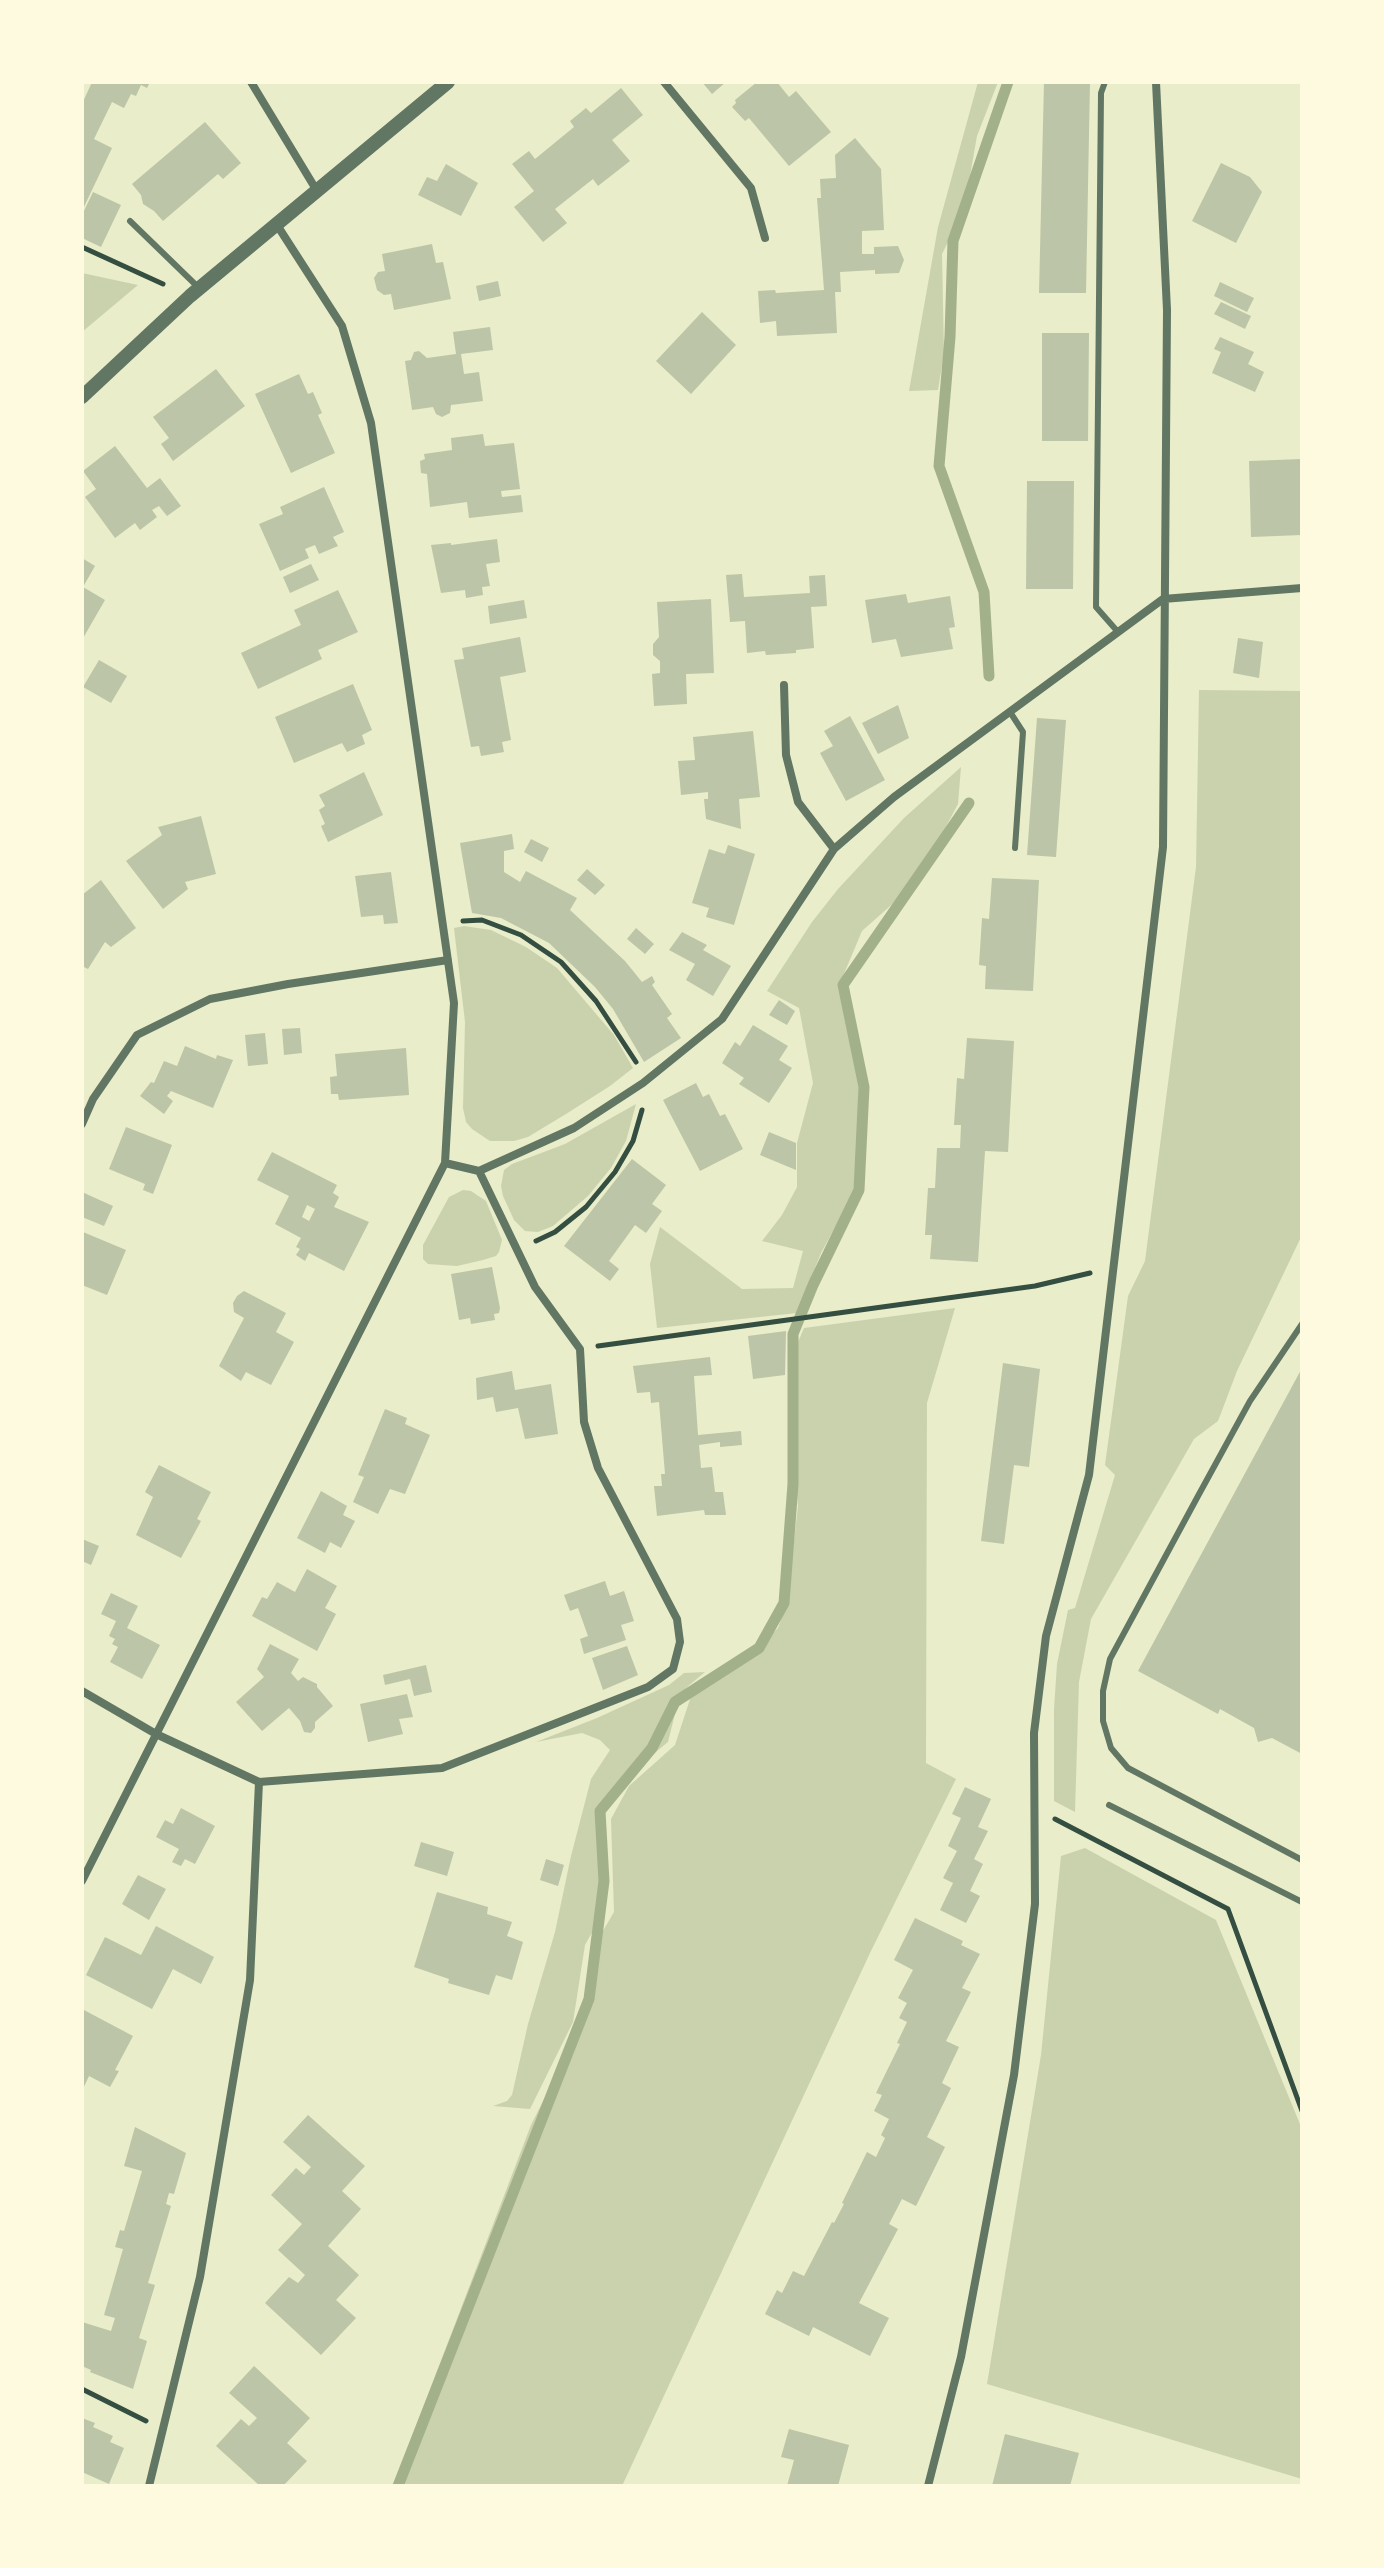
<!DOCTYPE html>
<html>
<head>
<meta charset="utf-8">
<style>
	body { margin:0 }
	#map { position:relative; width:1384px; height:2568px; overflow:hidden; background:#e9edc9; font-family:"Crimson Pro",serif }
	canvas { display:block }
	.frame { position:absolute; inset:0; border:84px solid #fefae0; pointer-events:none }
</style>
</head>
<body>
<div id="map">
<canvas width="1384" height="2568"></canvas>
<div class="frame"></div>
</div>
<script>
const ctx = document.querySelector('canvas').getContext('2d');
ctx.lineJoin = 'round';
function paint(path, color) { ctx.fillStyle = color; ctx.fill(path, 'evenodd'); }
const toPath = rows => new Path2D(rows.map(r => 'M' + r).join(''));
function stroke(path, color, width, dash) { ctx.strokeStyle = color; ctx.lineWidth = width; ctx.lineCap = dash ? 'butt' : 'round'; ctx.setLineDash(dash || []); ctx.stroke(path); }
const green = toPath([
	[978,82,998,82,977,136,964,210,942,254,944,353,938,390,909,391,938,227],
	[82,273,138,285,82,332],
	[1199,690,1302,691,1302,1235,1237,1371,1218,1421,1194,1439,1091,1619,1079,1682,1075,1812,1054,1801,1054,1709,1057,1664,1068,1610,1075,1608,1115,1475,1105,1465,1128,1296,1145,1261,1196,867],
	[961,767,958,804,916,883,862,931,838,988,860,1064,855,1191,821,1253,797,1313,657,1328,650,1264,660,1227,742,1289,793,1288,803,1251,762,1241,782,1215,797,1187,797,1143,813,1083,799,1008,767,991,812,922,838,889,904,818],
	[464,926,491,930,526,947,557,968,614,1035,633,1068,610,1086,566,1114,528,1137,514,1141,490,1141,472,1129,466,1122,463,1108,465,1022,454,928],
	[636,1104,626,1141,611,1168,588,1196,553,1226,538,1232,525,1231,514,1220,503,1196,501,1186,504,1170,512,1164,565,1144],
	[463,1190,471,1191,486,1201,502,1240,499,1252,496,1256,483,1260,457,1266,428,1264,423,1259,423,1245,449,1197],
	[955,1308,927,1403,926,1763,956,1779,870,1953,622,2486,393,2486,531,2125,581,2025,593,1948,614,1912,611,1819,629,1786,675,1745,693,1690,714,1671,759,1647,778,1628,787,1603,798,1506,791,1427,795,1349,804,1328],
	[705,1672,686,1688,679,1698,668,1742,619,1782,598,1814,605,1909,585,1945,573,2022,530,2109,493,2106,507,2101,512,2095,528,2024,555,1932,571,1856,591,1779,610,1750,600,1740,582,1733,536,1742,597,1718,669,1685,684,1673],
	[1085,1848,1216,1920,1302,2129,1302,2479,987,2384,1041,2055,1061,1856]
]);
const stream = toPath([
	[989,676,984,592,939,466,950,337,953,241,1008,82],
	[398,2486,589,1999,604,1881,600,1811,652,1748,675,1702,759,1648,784,1603,793,1484,793,1334,813,1285,859,1190,864,1087,843,985,969,803]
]);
const building = toPath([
	[92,82,150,82,147,88,141,85,136,96,131,94,124,108,112,102,94,139,112,148,82,211,82,104],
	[702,82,726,82,712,94],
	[757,82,777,82,789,97,796,91,831,132,789,166,749,118,745,121,732,107,736,103,735,100],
	[1044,82,1090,82,1086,293,1039,293],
	[621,88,643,115,612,140,630,161,598,186,593,179,555,209,567,223,543,242,514,207,534,191,512,164,529,151,535,159,574,127,570,121,586,108,591,113],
	[205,122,241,163,223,179,218,174,163,221,154,211,143,204,141,195,132,184],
	[855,138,881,169,884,230,862,231,862,254,874,254,874,247,898,246,904,260,899,273,875,274,875,270,840,272,841,292,835,292,837,333,777,336,776,321,760,323,758,291,775,290,776,293,824,290,817,198,821,198,820,179,836,178,835,155],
	[1221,163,1250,177,1262,192,1236,243,1192,221],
	[446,164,478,183,461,216,418,195,427,177,437,181],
	[93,192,121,205,101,247,82,238,82,215],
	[432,244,436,263,443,262,451,299,394,310,391,294,384,295,377,290,374,278,378,272,385,271,382,254],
	[498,281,501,296,479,301,476,286],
	[1220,282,1254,298,1247,312,1214,296],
	[1221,302,1251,316,1245,329,1214,314],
	[702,312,736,345,691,394,656,361],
	[490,327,493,350,461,354,464,374,479,372,483,401,451,405,450,413,442,417,436,414,433,407,412,410,405,361,411,360,414,352,419,351,427,358,456,354,453,332],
	[1042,333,1089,333,1088,441,1042,441],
	[1220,337,1254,352,1248,364,1264,372,1255,392,1212,373,1221,352,1214,349],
	[216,369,245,406,173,461,161,444,169,438,153,417],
	[299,374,308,394,313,392,322,413,318,415,335,453,291,473,255,394],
	[483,434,485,446,514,443,520,489,501,491,502,497,521,495,523,512,469,518,467,502,430,507,427,474,421,473,420,461,425,459,424,454,452,450,451,438],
	[115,446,147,488,160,478,181,506,167,516,159,506,152,510,157,517,140,530,135,523,115,538,85,497,96,489,83,471],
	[1302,459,1302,535,1251,537,1249,461],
	[1027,481,1074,481,1073,589,1026,589],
	[324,487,344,532,333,537,338,546,319,554,315,545,305,549,309,558,280,571,259,524,283,514,280,507],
	[497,539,500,562,486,564,490,586,482,587,483,595,466,598,465,590,441,593,431,545,451,543,451,545],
	[82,558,95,566,83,587,105,600,82,640],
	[311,564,319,580,290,593,283,577],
	[742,574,744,597,810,593,809,576,825,575,827,606,811,607,814,648,796,650,796,653,766,655,765,651,747,653,745,621,730,622,726,575],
	[338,590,358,632,318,650,322,659,258,689,241,653,301,625,294,610],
	[906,594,908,603,950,596,955,627,949,628,953,649,901,657,896,639,872,643,865,600],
	[711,599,714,673,686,674,687,704,654,706,652,674,660,673,660,661,653,655,653,644,659,637,657,602],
	[524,600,527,618,490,624,488,606],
	[520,637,526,672,500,677,511,740,502,742,504,752,481,756,479,746,471,747,454,660,464,659,462,648],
	[1238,638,1263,642,1259,678,1233,673],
	[99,660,127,676,111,703,83,687],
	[353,684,372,730,362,735,365,744,347,752,342,743,294,763,275,717],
	[898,705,909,738,878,754,862,723],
	[850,716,885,780,846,801,820,753,833,746,824,731],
	[1037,718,1066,720,1056,857,1027,855],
	[753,731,760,797,739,799,741,829,706,819,704,799,708,799,708,792,681,795,678,761,695,760,693,737],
	[364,772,383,815,328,842,321,826,325,824,319,810,325,806,319,795],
	[201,816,216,874,185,882,188,889,163,909,126,861,162,835,158,827],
	[512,834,514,849,504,851,504,872,520,882,526,871,577,898,570,910,625,961,642,982,652,976,655,982,652,985,672,1014,667,1018,681,1038,644,1062,613,1009,595,987,549,943,501,918,472,913,460,843],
	[531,839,549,848,542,862,524,852],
	[728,845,755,854,734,925,706,917,709,908,692,903,709,849,725,854],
	[587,869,605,885,595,895,577,880],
	[391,872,398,923,384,924,383,915,361,917,355,876],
	[992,878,1039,880,1033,991,985,989,986,966,979,965,982,918,989,919],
	[101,880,136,928,111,947,105,942,88,969,82,966,82,895],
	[636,928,654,944,645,954,627,939],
	[682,932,707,945,703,950,731,966,713,996,686,980,695,964,669,950],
	[779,1000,795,1011,787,1025,769,1015],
	[753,1025,788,1046,779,1060,792,1068,769,1103,739,1084,744,1078,722,1063,735,1042,740,1046],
	[300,1028,302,1053,284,1055,282,1029],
	[265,1033,268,1064,248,1066,245,1035],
	[967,1038,1014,1041,1008,1152,985,1151,978,1262,930,1259,932,1235,925,1235,928,1188,935,1188,937,1148,960,1148,961,1125,954,1125,957,1078,964,1079],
	[185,1046,216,1059,217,1055,233,1060,213,1108,171,1091,167,1096,173,1101,164,1114,140,1096,151,1082,154,1083,164,1061,177,1066],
	[406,1048,409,1095,339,1100,338,1094,331,1094,330,1077,337,1076,335,1054],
	[696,1083,703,1097,709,1094,720,1116,725,1114,743,1149,700,1171,663,1100],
	[126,1127,172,1145,153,1194,143,1190,145,1184,109,1169],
	[769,1132,796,1143,796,1170,760,1155],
	[272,1152,337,1185,333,1193,339,1197,334,1207,369,1222,344,1271,309,1253,305,1261,296,1255,300,1249,296,1247,301,1238,275,1224,289,1196,257,1180],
	[307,1205,315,1209,309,1221,302,1217],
	[632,1159,666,1185,652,1204,662,1211,646,1233,635,1225,609,1261,619,1269,610,1281,564,1246],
	[82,1192,113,1206,104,1226,82,1217],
	[83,1232,126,1250,107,1295,82,1285],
	[492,1267,500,1308,499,1313,494,1314,495,1320,471,1324,470,1318,459,1320,451,1274],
	[244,1291,286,1313,276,1332,294,1342,271,1385,246,1372,241,1381,219,1366,244,1318,234,1312,233,1303,237,1296],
	[786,1331,785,1375,753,1379,748,1336],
	[710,1357,712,1375,694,1376,698,1435,741,1431,742,1445,720,1447,720,1442,699,1445,701,1468,712,1467,715,1492,723,1492,726,1515,705,1515,704,1510,657,1516,654,1486,662,1486,661,1474,665,1474,659,1402,651,1403,650,1392,637,1393,633,1366],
	[1003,1363,1040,1369,1029,1467,1014,1465,1004,1544,981,1541],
	[1302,1368,1302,1754,1272,1738,1258,1742,1254,1728,1220,1709,1218,1714,1138,1671],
	[512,1371,515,1390,551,1384,558,1434,525,1439,518,1408,496,1412,493,1397,477,1400,476,1378],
	[385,1409,407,1418,405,1424,430,1435,405,1494,390,1489,378,1514,353,1502,364,1477,358,1475],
	[159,1465,211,1492,197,1519,201,1521,181,1558,136,1535,153,1497,145,1492],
	[321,1491,347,1506,343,1515,355,1521,341,1548,330,1542,325,1553,297,1538],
	[82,1539,99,1546,91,1565,82,1561],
	[307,1569,337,1586,325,1608,336,1614,317,1651,252,1616,262,1597,267,1599,277,1582,295,1592],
	[605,1581,610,1596,624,1591,634,1621,621,1625,626,1640,584,1654,580,1639,588,1636,578,1608,570,1611,564,1595],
	[111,1593,138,1606,127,1628,160,1645,142,1679,110,1662,118,1647,112,1644,115,1639,109,1636,116,1621,101,1614],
	[270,1644,299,1659,291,1673,298,1681,303,1677,317,1684,317,1687,333,1706,315,1722,315,1728,311,1733,304,1732,300,1721,289,1708,262,1731,236,1702,264,1677,257,1669],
	[627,1646,638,1675,603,1690,592,1658],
	[426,1665,432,1692,414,1696,410,1679,385,1685,383,1675],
	[407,1694,413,1717,399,1719,403,1734,368,1742,360,1704],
	[965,1787,991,1799,978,1827,988,1831,974,1859,983,1864,970,1891,980,1896,966,1923,940,1910,953,1883,943,1878,957,1851,948,1846,961,1818,952,1814],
	[181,1808,215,1826,195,1864,185,1859,181,1866,172,1862,179,1849,156,1837,165,1820,173,1824],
	[421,1842,454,1852,447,1876,414,1866],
	[546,1859,564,1865,558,1886,540,1880],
	[138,1875,166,1889,149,1920,122,1904],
	[437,1892,488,1907,487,1914,512,1922,507,1936,523,1942,512,1980,496,1975,489,1995,448,1983,449,1979,414,1967],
	[915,1918,963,1941,961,1945,980,1954,962,1988,971,1992,946,2041,959,2047,942,2083,951,2088,927,2137,945,2147,916,2206,902,2199,889,2224,898,2229,859,2303,889,2318,870,2356,813,2327,809,2336,765,2314,777,2290,782,2293,793,2271,804,2276,832,2222,834,2223,844,2204,842,2203,867,2152,876,2157,885,2138,881,2135,889,2119,874,2111,882,2095,876,2093,900,2044,897,2043,907,2022,899,2018,907,2003,898,1998,913,1970,894,1960],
	[156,1926,214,1957,201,1984,173,1969,152,2009,86,1975,105,1937,141,1955],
	[82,2009,133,2036,115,2070,119,2071,110,2087,89,2076,82,2091],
	[308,2115,365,2166,342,2191,361,2209,328,2246,359,2275,336,2300,356,2318,321,2355,265,2303,289,2277,298,2283,305,2275,278,2250,302,2224,271,2195,296,2168,304,2175,311,2167,283,2142],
	[135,2127,186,2153,174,2194,169,2193,166,2204,171,2206,148,2283,155,2285,139,2338,147,2341,133,2389,90,2372,91,2370,82,2366,82,2322,111,2331,115,2318,104,2315,123,2249,115,2247,120,2230,124,2231,142,2171,124,2166],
	[254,2366,310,2418,287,2443,307,2461,283,2486,260,2486,216,2446,241,2419,249,2426,257,2418,229,2393],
	[82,2418,95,2423,93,2427,113,2436,110,2442,124,2448,109,2484,82,2472],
	[789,2429,849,2445,838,2486,787,2486,794,2460,781,2457],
	[1005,2434,1079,2453,1070,2486,992,2486]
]);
const path = toPath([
	[82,247,163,284],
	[463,921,482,920,521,935,561,962,596,1001,636,1062],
	[536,1241,555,1232,586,1207,615,1172,633,1141,642,1110],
	[598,1346,1035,1286,1090,1273],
	[1055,1819,1228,1909,1302,2111],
	[82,2389,146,2421]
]);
const service = toPath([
	[1105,82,1101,93,1096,607,1118,632],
	[130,221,199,288],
	[1010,712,1023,732,1015,848],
	[1302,1324,1250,1401,1198,1496,1110,1659,1103,1691,1103,1721,1111,1748,1128,1768,1302,1860],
	[1109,1805,1302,1902]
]);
const minor = toPath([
	[251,82,317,191],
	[664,82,751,188,765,238],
	[784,685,786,755,798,802,834,849],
	[82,1124,93,1099,137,1035,210,999,288,984,448,960],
	[445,1163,479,1171,574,1128,643,1083,722,1019,834,849,894,797,1163,599,1302,588],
	[82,1691,156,1734,259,1782,250,1980,200,2277,149,2486],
	[259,1782,442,1768,648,1687,673,1669,680,1642,677,1619,598,1468,584,1422,580,1349,535,1287,479,1171],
	[82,1881,445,1163,454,1003,371,423,342,326,277,225],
	[928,2486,961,2357,1014,2075,1035,1904,1034,1733,1046,1636,1089,1475,1163,847,1167,310,1156,82]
]);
const tertiary = toPath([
	[82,397,190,296,448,82]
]);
paint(green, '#cad2ad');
stroke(stream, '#a3b18a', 11);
paint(building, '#bcc5a7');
stroke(path, '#344e41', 5);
stroke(service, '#617663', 6);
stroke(minor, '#617663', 8);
stroke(tertiary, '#617663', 14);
</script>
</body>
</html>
